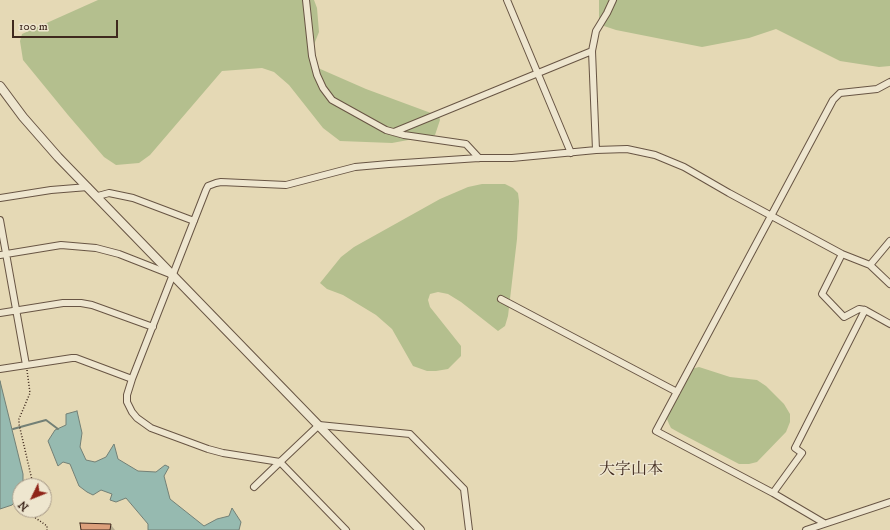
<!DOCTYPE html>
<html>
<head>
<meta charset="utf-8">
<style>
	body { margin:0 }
	#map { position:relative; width:890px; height:530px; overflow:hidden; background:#e5d9b5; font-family:"IM FELL DW Pica",serif }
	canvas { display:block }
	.north { position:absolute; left:12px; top:478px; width:40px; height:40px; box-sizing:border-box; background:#eee6cf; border:1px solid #a89a88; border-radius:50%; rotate:227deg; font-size:11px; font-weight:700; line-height:16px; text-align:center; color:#3f291e }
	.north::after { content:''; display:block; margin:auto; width:14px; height:18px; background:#8f2418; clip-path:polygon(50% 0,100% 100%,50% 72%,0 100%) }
	.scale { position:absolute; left:12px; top:20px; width:106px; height:18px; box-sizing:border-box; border:2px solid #3f291e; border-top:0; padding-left:5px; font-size:12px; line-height:14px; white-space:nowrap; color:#3f291e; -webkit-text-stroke:3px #eee6cf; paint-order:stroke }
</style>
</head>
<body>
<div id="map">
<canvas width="890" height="530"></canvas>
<div class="north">N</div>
<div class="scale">100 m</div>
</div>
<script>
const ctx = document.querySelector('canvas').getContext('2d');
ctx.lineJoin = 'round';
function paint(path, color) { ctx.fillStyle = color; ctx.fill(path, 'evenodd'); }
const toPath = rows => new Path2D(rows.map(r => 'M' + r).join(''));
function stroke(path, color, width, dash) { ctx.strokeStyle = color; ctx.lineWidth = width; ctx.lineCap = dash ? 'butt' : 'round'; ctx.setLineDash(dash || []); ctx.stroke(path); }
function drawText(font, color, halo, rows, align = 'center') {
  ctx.font = font + ' "IM FELL DW Pica","Noto Serif JP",serif'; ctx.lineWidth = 3; ctx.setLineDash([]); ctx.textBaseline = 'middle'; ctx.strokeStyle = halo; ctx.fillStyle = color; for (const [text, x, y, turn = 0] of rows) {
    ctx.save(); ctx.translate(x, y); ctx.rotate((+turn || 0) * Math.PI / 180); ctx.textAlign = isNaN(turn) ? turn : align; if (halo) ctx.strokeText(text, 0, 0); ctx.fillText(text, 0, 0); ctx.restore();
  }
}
const green = toPath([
	[98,0,314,0,317,8,319,32,313,47,311,58,318,68,366,89,439,116,440,120,435,135,392,143,340,141,323,128,289,85,274,72,262,68,222,71,150,155,139,163,116,165,104,157,68,115,23,60,20,41,22,34],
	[599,0,890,0,890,66,879,67,840,61,776,29,749,38,702,47,616,30,604,26,599,21],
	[482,184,505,184,513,188,518,193,519,201,517,239,508,316,505,326,498,331,461,302,448,294,438,292,430,294,428,300,430,307,461,346,461,356,448,369,436,371,427,371,413,366,392,329,376,315,343,295,327,289,320,283,341,257,354,247,440,199,468,187],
	[699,367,730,377,757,380,766,386,784,404,790,414,790,422,786,432,757,462,749,464,739,464,678,432,671,428,669,424,667,419,680,379,691,369]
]);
const water = toPath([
	[0,381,23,474,23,486,20,486,20,497,12,505,0,509,0,381],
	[77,411,82,433,80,447,86,460,95,462,106,457,114,444,118,459,138,471,156,472,165,465,169,467,164,476,170,499,204,526,217,519,229,516,232,508,241,522,239,530,148,530,148,524,126,498,116,502,110,500,112,494,101,490,93,495,87,492,79,486,70,464,63,462,58,466,48,441,55,430,66,425,66,414,77,411]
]);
const shadow = toPath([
	[111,525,115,530,82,530]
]);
const stream = toPath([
	[13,429,46,420,58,429]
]);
const building = toPath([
	[80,523,111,524,110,530,81,530,80,523]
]);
const path = toPath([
	[27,370,30,393,19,419,19,424,32,480,31,486],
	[27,510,27,512,47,526,47,530]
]);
const minor = toPath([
	[306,0,312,56,317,75,323,88,332,100,386,130,404,135,466,144,479,158],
	[507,0,571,153],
	[394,132,592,51],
	[596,150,592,51,596,31,607,13,613,0],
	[98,196,109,193,133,198,194,221],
	[0,198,51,190,88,187],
	[0,220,26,365],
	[842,254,822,294,844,317,859,309,865,310,890,324],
	[0,255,61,245,96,248,119,254,170,274],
	[870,265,890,241],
	[501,299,677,392],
	[0,313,63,303,81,303,92,305,153,327],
	[0,369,72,358,76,358,132,379],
	[280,462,223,453,208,449,151,428,137,418,132,412,127,402,127,395,132,379,206,190,208,186,216,183,221,182,286,185,355,167,389,164,479,158,512,158,596,150,627,149,655,155,684,167,729,193,842,254,870,265,890,284],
	[254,487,280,462],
	[773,493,802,453,795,448,865,310],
	[824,523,773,493,656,431,833,100,840,93,877,89,890,82],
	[346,530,280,462,319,425,410,434,464,489,469,530],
	[806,530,890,502]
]);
const tertiary = toPath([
	[0,86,23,117,58,157,420,530]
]);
const quarterNames = [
	["大字山本",631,471]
];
paint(green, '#b4bf8e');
paint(water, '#96bab0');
stroke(water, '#738076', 1);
paint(shadow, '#0003');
stroke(stream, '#738076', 2);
paint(building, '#dca07c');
stroke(building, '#3f291e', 1);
stroke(minor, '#685544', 8);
stroke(tertiary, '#685544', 10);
stroke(path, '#3f291e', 1.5, [1, 2]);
stroke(minor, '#eee6cf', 6);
stroke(tertiary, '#eee6cf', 8);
drawText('16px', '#3f291e', '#eee6cf', quarterNames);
</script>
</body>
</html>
